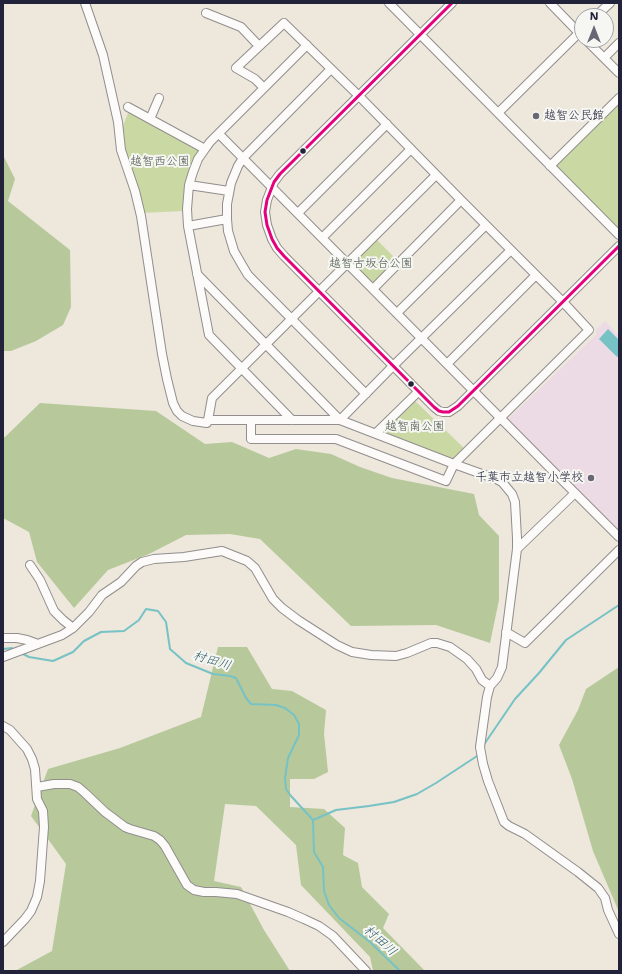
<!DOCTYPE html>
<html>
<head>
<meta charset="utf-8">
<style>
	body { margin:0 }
	#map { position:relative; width:622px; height:974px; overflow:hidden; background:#ede7dc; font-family:"Shantell Sans",sans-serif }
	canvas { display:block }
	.frame { position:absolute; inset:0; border:4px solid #22223b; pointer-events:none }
	.north { position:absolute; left:574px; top:8px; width:40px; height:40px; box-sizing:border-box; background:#f6f6f2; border:1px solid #a1a1a9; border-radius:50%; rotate:0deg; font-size:11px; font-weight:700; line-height:16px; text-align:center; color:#22223b }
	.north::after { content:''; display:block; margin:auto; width:14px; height:18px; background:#696773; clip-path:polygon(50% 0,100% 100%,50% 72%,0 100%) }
</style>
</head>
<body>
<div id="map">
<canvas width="622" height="974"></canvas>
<div class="frame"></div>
<div class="north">N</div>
</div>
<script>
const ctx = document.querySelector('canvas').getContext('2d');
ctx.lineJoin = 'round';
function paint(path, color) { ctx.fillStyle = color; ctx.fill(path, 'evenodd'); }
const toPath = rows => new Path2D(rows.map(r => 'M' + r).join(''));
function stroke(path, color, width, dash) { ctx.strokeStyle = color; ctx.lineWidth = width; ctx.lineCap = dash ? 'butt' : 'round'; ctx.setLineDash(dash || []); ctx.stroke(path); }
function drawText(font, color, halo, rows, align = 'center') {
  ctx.font = font + ' "Shantell Sans","Klee One",sans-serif'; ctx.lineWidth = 4; ctx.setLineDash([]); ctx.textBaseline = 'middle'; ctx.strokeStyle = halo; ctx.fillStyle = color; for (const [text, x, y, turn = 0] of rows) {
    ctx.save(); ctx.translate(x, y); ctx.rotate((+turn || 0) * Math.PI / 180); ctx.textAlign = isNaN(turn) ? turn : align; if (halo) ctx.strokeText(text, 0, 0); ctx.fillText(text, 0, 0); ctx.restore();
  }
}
const built = toPath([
	[605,321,619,336,619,535,507,420,597,334,595,331]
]);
const green = toPath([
	[619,101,619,232,554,164],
	[131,112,197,148,199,154,191,167,185,183,183,196,183,211,141,213,124,149,121,131,128,113],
	[376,239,397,260,371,285,350,264],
	[414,400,465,449,455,459,451,460,383,435,384,431]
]);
const forest = toPath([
	[3,155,15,179,8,201,70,250,71,307,63,325,36,341,11,351,3,351],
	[40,403,156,411,205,444,232,442,269,458,296,449,331,454,360,467,392,478,474,494,479,515,499,536,499,600,490,643,436,625,351,626,260,539,230,534,186,535,149,554,108,570,74,608,37,562,29,532,3,518,3,437,5,437],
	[218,647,247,647,272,689,292,691,326,710,324,734,328,772,314,779,290,779,290,807,324,809,345,828,343,855,358,863,362,887,389,914,383,928,425,971,373,971,370,957,301,885,296,845,256,806,225,804,214,881,241,887,264,930,290,971,15,971,52,951,66,864,53,846,31,816,48,769,120,748,201,717],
	[619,667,619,912,593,851,572,779,559,745,578,710,586,689]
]);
const water = toPath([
	[608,329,619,340,619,355,617,357,599,339]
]);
const stream = toPath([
	[3,649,12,648,15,650],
	[21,653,29,657,53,661,73,652,84,641,101,632,124,631,139,620,146,609,158,611,166,622,170,649,186,663,213,674,230,676,236,678,246,698,251,704,276,705,285,708,294,715,299,724,299,735,288,758,285,778,286,789,291,796,313,820,314,852,323,867,324,891,329,905,339,918,370,942,400,971],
	[483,746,515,699,539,673,566,640,619,605],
	[313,820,336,810,369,806,394,802,417,794,436,783,477,756,479,753]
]);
const minor = toPath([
	[85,3,103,55,118,122,121,150,135,191,141,216,162,354,167,379,173,403,177,411,182,416,193,421,207,423,208,420],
	[389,3,619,235],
	[452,3,280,174,274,182,267,200,265,212,267,225,272,239,277,248,284,256,434,407,439,411,443,412,449,412,458,406,619,246],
	[550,3,582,36],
	[206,13,241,27,259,46],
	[596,16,610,3],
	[586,40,619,73],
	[604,58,619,43],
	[331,69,243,158,238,166,231,183,227,204,227,219,228,231,234,251,242,265,248,275,366,394],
	[128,107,205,149],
	[498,113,582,30],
	[150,119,159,98],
	[219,134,550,468,619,537],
	[550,166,619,98],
	[436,175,212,398,208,420,340,420,454,464,496,479,502,482,512,494,515,502,517,538,517,549,502,667,497,678,490,686,487,697,480,747,483,764,488,781,504,822,509,826,525,834,578,872,598,888,605,898,608,910,619,934],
	[189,185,229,191],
	[298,213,387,124],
	[188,226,227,219],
	[322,238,411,149],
	[197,274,340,420,393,366,511,250],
	[373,289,461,200],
	[397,313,486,225],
	[447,364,536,275],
	[251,420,251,439,336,439,446,481,454,464,589,330,563,302,461,200,359,96,284,23,236,68,255,79,264,88],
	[292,420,209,335,188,226,187,209,189,185,193,172,198,159,205,149,210,142,307,45],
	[376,433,418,392],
	[517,549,575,493],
	[30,565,40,580,54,611,63,620,73,628],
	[506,632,525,643,619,550],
	[3,638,17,638,27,640,38,644],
	[3,657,62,635,73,628,89,612,102,595,121,582,136,566,142,562,154,559,184,557,222,551,247,561,255,568,273,599,282,608,298,620,337,645,352,652,371,655,396,656,407,653,431,643,437,643,450,647,467,659,476,669,482,680,490,686],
	[3,726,10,730,27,749,32,759,35,769,37,799,43,811,44,827,40,881,37,897,31,911,25,919,3,942],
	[37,787,54,784,70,784,78,787,85,793,105,812,125,827,130,829,154,836,160,840,165,846,187,885,194,890,204,892,216,892,237,894,288,912,304,919,319,926,333,936,366,971]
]);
const bus1 = toPath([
	[452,3,280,174,274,182,267,200,265,212,267,225,272,239,277,248,284,256,434,407,439,411,443,412,449,412,458,406,619,246]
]);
const markers = [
	[536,116,4,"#696773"],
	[303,151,3.5,"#22223b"],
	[411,384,3.5,"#22223b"],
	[591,478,4,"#696773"]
];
const poiNames = [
	["越智公民館",544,116],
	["千葉市立越智小学校",583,478,"right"]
];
const parkNames = [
	["越智西公園",160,162],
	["越智古坂台公園",371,264],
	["越智南公園",415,427]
];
const waterNames = [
	["村田川",212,661,17],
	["村田川",380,941,42]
];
paint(built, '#ecdbe4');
paint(green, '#cad9a3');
paint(forest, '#b7c99b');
paint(water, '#76c2c5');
stroke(stream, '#76c2c5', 2);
stroke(minor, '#918e8d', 10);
stroke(minor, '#fcfbfa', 8);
stroke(bus1, '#e5007d', 3);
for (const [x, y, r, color] of markers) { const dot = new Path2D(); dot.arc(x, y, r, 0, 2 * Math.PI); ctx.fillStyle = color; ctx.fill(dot); stroke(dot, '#f6f6f2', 1.5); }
drawText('12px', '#22223b', '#f6f6f2', poiNames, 'left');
drawText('12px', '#4c564c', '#f6f6f2', parkNames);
drawText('italic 13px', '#2f5c6e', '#f6f6f2', waterNames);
</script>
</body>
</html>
